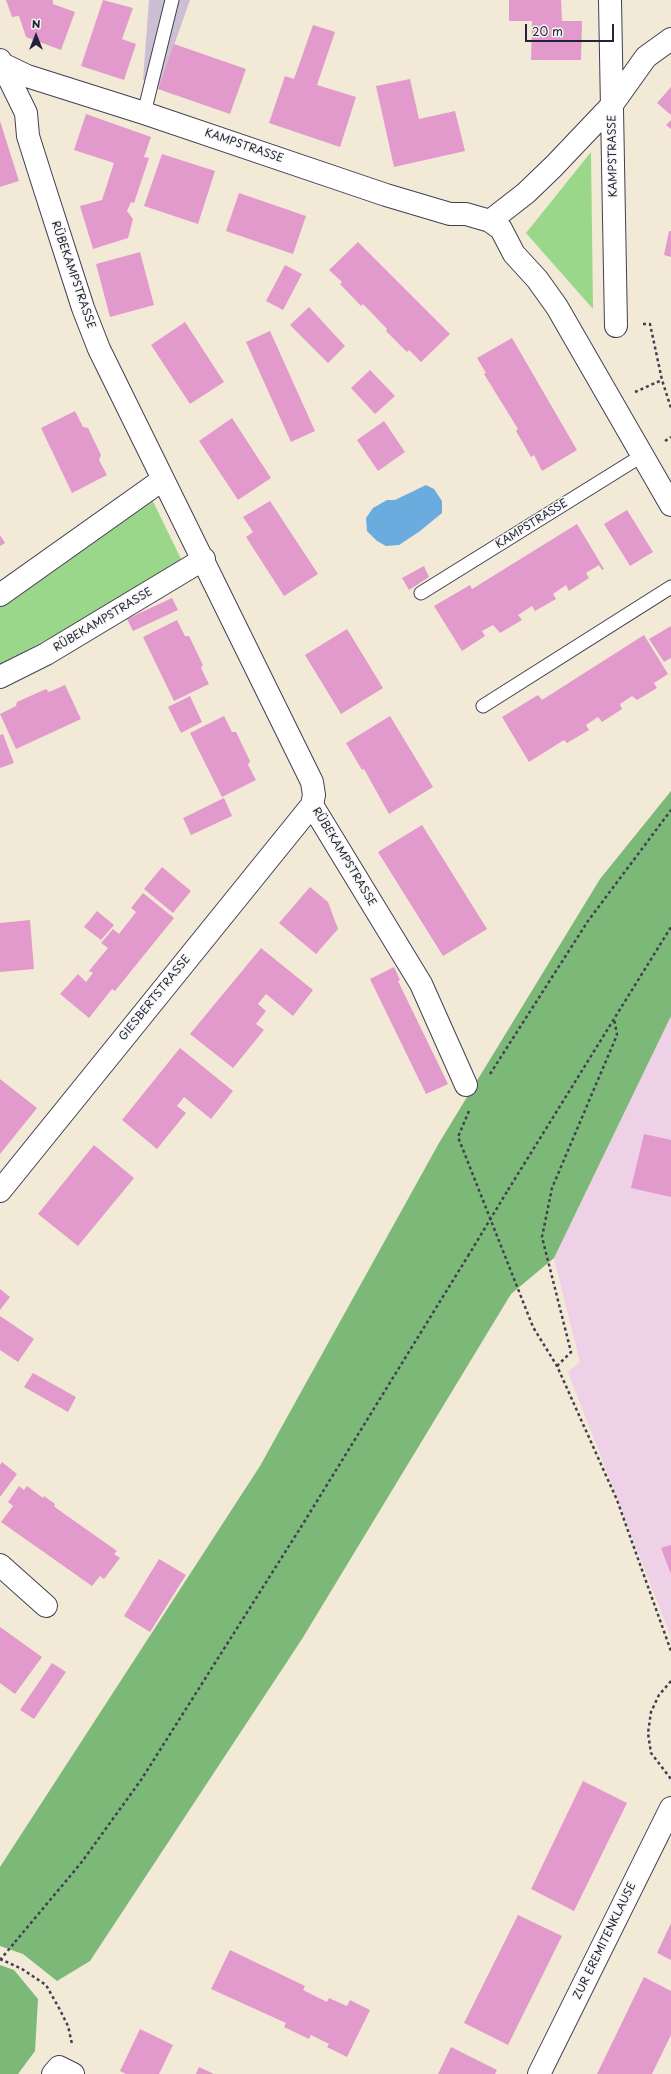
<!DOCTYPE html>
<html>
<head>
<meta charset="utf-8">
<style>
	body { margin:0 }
	#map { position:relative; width:671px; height:2074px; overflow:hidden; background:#f3e9d7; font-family:"Playpen Sans",sans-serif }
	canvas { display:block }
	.north { position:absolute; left:16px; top:16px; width:40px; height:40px; -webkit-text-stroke:3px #f6f6f2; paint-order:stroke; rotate:0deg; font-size:11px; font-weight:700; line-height:16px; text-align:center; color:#22223b }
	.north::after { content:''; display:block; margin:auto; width:14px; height:18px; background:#22223b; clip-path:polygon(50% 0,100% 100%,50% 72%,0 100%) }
	.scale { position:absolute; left:525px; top:24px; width:89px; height:18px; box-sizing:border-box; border:2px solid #22223b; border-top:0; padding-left:5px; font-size:12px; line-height:14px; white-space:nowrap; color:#22223b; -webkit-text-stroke:3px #f6f6f2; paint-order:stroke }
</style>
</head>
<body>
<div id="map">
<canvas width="671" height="2074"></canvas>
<div class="north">N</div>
<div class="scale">20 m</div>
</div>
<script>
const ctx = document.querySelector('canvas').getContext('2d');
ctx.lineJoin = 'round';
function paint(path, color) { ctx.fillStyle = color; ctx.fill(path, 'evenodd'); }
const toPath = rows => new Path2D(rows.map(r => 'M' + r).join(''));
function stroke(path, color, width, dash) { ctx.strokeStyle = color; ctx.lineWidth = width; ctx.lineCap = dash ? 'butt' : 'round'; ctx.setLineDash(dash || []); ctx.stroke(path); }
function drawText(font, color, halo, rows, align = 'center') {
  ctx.font = font + ' "Playpen Sans",sans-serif'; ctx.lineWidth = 3; ctx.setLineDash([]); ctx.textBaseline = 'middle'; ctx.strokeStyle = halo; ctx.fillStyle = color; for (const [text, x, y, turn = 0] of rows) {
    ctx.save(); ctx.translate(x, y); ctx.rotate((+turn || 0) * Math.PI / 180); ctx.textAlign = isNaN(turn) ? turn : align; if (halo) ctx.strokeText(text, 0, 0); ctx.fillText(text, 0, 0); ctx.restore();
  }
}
const built = toPath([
	[671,1016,671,1637,568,1372,580,1362,554,1258]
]);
const industrial = toPath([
	[149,0,190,0,160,85,143,80]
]);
const green = toPath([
	[591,152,593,309,526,233],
	[143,481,185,567,0,664,0,599]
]);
const forest = toPath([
	[671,791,671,1016,554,1258,511,1294,302,1639,90,1961,57,1981,23,1954,0,1946,0,1867,260,1466,439,1143,600,879],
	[0,1965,14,1970,38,1999,35,2051,18,2074,0,2074]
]);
const water = toPath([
	[426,485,434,489,442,501,442,513,420,531,399,545,386,546,377,541,367,531,366,518,373,508,387,500,395,500]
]);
const building = toPath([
	[6,0,53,0,53,4,75,12,61,50,26,37,19,16,12,17],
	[103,0,133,8,122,39,136,44,124,80,81,66],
	[509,0,561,0,562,21,582,21,581,60,531,60,532,21,509,21],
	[313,25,335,32,317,85,356,97,340,147,269,123,285,76,294,79],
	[174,44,246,69,230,114,158,89],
	[410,79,419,119,455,111,465,151,394,167,376,86],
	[671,87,671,115,657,103],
	[86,114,151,137,144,157,149,158,134,203,131,202,127,211,133,219,128,238,93,249,80,206,102,200,114,163,74,150],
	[671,120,671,129,666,125],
	[0,121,19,181,0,187],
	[162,154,215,171,198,224,144,206],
	[239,193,306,216,293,254,226,231],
	[669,231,671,231,671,257,664,255],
	[358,242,450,334,421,362,409,350,407,352,386,331,387,329,363,304,361,306,340,284,342,282,329,270],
	[140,252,154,305,110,317,96,264],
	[285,265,302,274,283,310,266,301],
	[309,307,345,346,328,363,290,325],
	[185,322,224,382,190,404,151,345],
	[270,331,315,431,291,442,246,342],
	[512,338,577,450,542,471,534,455,531,457,516,431,518,429,484,374,486,373,477,358],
	[370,370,395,396,375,414,351,388],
	[75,411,83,427,88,428,101,455,99,460,107,475,72,493,41,428],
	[232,418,271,478,238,500,199,441],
	[384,421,405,452,378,471,357,440],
	[270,501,318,574,284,596,246,537,253,532,243,517],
	[627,510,653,552,630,566,604,524],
	[577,524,604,569,602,570,599,565,586,573,589,578,569,591,566,585,553,594,556,599,535,611,532,606,518,615,522,620,500,633,493,625,482,631,485,636,462,651,434,606,470,585,472,589],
	[0,535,5,543,0,546],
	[424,566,429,577,409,590,402,578],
	[172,598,178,610,133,631,127,619],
	[177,620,185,636,189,636,203,665,201,668,209,684,174,701,143,637],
	[671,626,671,658,664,662,649,639],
	[347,629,383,688,341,714,305,655],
	[644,635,668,674,654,683,657,688,637,700,632,696,620,704,622,709,602,722,598,717,586,725,589,730,567,743,564,740,529,762,502,717,538,695,542,700],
	[65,685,81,719,16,749,0,714,16,706,17,702,46,689,49,692],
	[190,696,202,722,181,733,168,707],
	[224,716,232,732,236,732,250,761,248,765,256,780,222,797,190,733],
	[390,716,433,787,389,814,364,769,362,770,346,743],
	[3,734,14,763,0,768,0,735],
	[224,798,232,816,191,835,183,818],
	[422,825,487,929,443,956,378,852],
	[162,867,191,891,173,913,144,889],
	[310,887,328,902,338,929,316,954,279,923],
	[143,893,174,918,115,991,112,989,89,1018,60,994,78,974,86,982,93,973,89,971,108,948,101,943,113,929,119,934,136,912,131,908],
	[97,911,114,925,101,940,84,927],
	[30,920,34,969,0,972,0,923],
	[261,948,313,990,293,1016,266,994,258,1004,266,1011,256,1024,264,1030,233,1068,190,1034],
	[394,967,400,980,398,981,448,1084,426,1094,370,979],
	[180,1048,233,1091,211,1119,184,1097,177,1106,186,1113,157,1149,122,1120],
	[0,1079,37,1108,0,1154],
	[644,1134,671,1140,671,1197,631,1188],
	[94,1145,134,1178,78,1246,38,1214],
	[0,1289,10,1297,0,1310],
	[0,1316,34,1339,18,1362,0,1350],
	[33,1373,76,1397,68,1412,24,1387],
	[2,1462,17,1474,0,1497,0,1465],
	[19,1486,24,1490,27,1486,43,1498,44,1496,55,1504,54,1506,56,1508,117,1551,114,1554,120,1558,104,1579,100,1576,92,1586,1,1522,13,1506,8,1502],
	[671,1545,671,1574,661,1548],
	[159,1559,186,1575,150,1632,124,1616],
	[0,1627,42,1657,15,1694,0,1683],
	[52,1663,66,1672,34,1719,20,1710],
	[583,1781,627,1803,574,1911,531,1889],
	[518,1915,562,1936,508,2045,464,2023],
	[671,1923,671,1960,657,1953],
	[230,1950,305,1986,303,1990,327,2002,329,1998,347,2006,350,2000,370,2010,347,2057,327,2047,329,2044,311,2035,309,2039,284,2027,286,2023,211,1989],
	[644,1977,671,1991,671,2035,652,2074,597,2074],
	[140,2029,173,2045,159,2074,126,2074,120,2071],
	[451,2047,497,2070,495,2074,438,2074],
	[199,2067,214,2074,196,2074]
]);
const path = toPath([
	[643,324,650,324,662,380,671,408],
	[635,392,662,380],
	[665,441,671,437],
	[490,1074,588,921,671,810],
	[469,1111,458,1137,533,1327,557,1366,617,1500,671,1651],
	[508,1190,671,927],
	[557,1366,571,1352,542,1237,552,1188,617,1035,614,1018],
	[671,1681,659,1695,651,1712,648,1733,651,1753,671,1779],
	[15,1942,81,1863,141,1780,301,1527,468,1256],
	[0,1959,22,1969,46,1985,59,2008,68,2026,72,2044]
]);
const lane = toPath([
	[144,113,172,0],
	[421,593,643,455],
	[483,706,671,587]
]);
const street = toPath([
	[610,0,616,326],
	[0,60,26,113,28,136,40,174,83,308,99,349,312,782,314,795,312,805,421,984,466,1085],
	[0,63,27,76,144,113,386,195,450,214,466,214,490,221,501,229,514,254,537,279,557,307,671,505],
	[490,221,526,193,554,166,611,106,646,57,671,39],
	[0,595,162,480],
	[0,677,46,654,204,559],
	[0,1191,312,805],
	[0,1565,46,1606],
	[53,2074,59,2067,73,2074],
	[539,2074,671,1808]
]);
const pathBridge = toPath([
	[468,1256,508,1190],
	[0,1960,15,1942]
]);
const streetNames = [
	["KAMPSTRASSE",244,146,19],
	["KAMPSTRASSE",613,156,-91],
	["RÜBEKAMPSTRASSE",73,275,71],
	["KAMPSTRASSE",532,524,-32],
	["RÜBEKAMPSTRASSE",103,620,-31],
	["RÜBEKAMPSTRASSE",344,857,59],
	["GIESBERTSTRASSE",155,998,-51],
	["ZUR EREMITENKLAUSE",605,1941,-64]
];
paint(built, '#eed0e7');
paint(industrial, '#ccbed3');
paint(green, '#9bd78b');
paint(forest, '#7cb877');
paint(water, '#6bacdf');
paint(building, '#e29acc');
stroke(lane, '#414052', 15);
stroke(street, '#414052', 24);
stroke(path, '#414052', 2.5, [3, 3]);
stroke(lane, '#fff', 13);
stroke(street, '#fff', 22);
stroke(pathBridge, '#414052', 2.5, [3, 3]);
drawText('11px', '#22223b', '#f6f6f2', streetNames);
</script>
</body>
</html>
